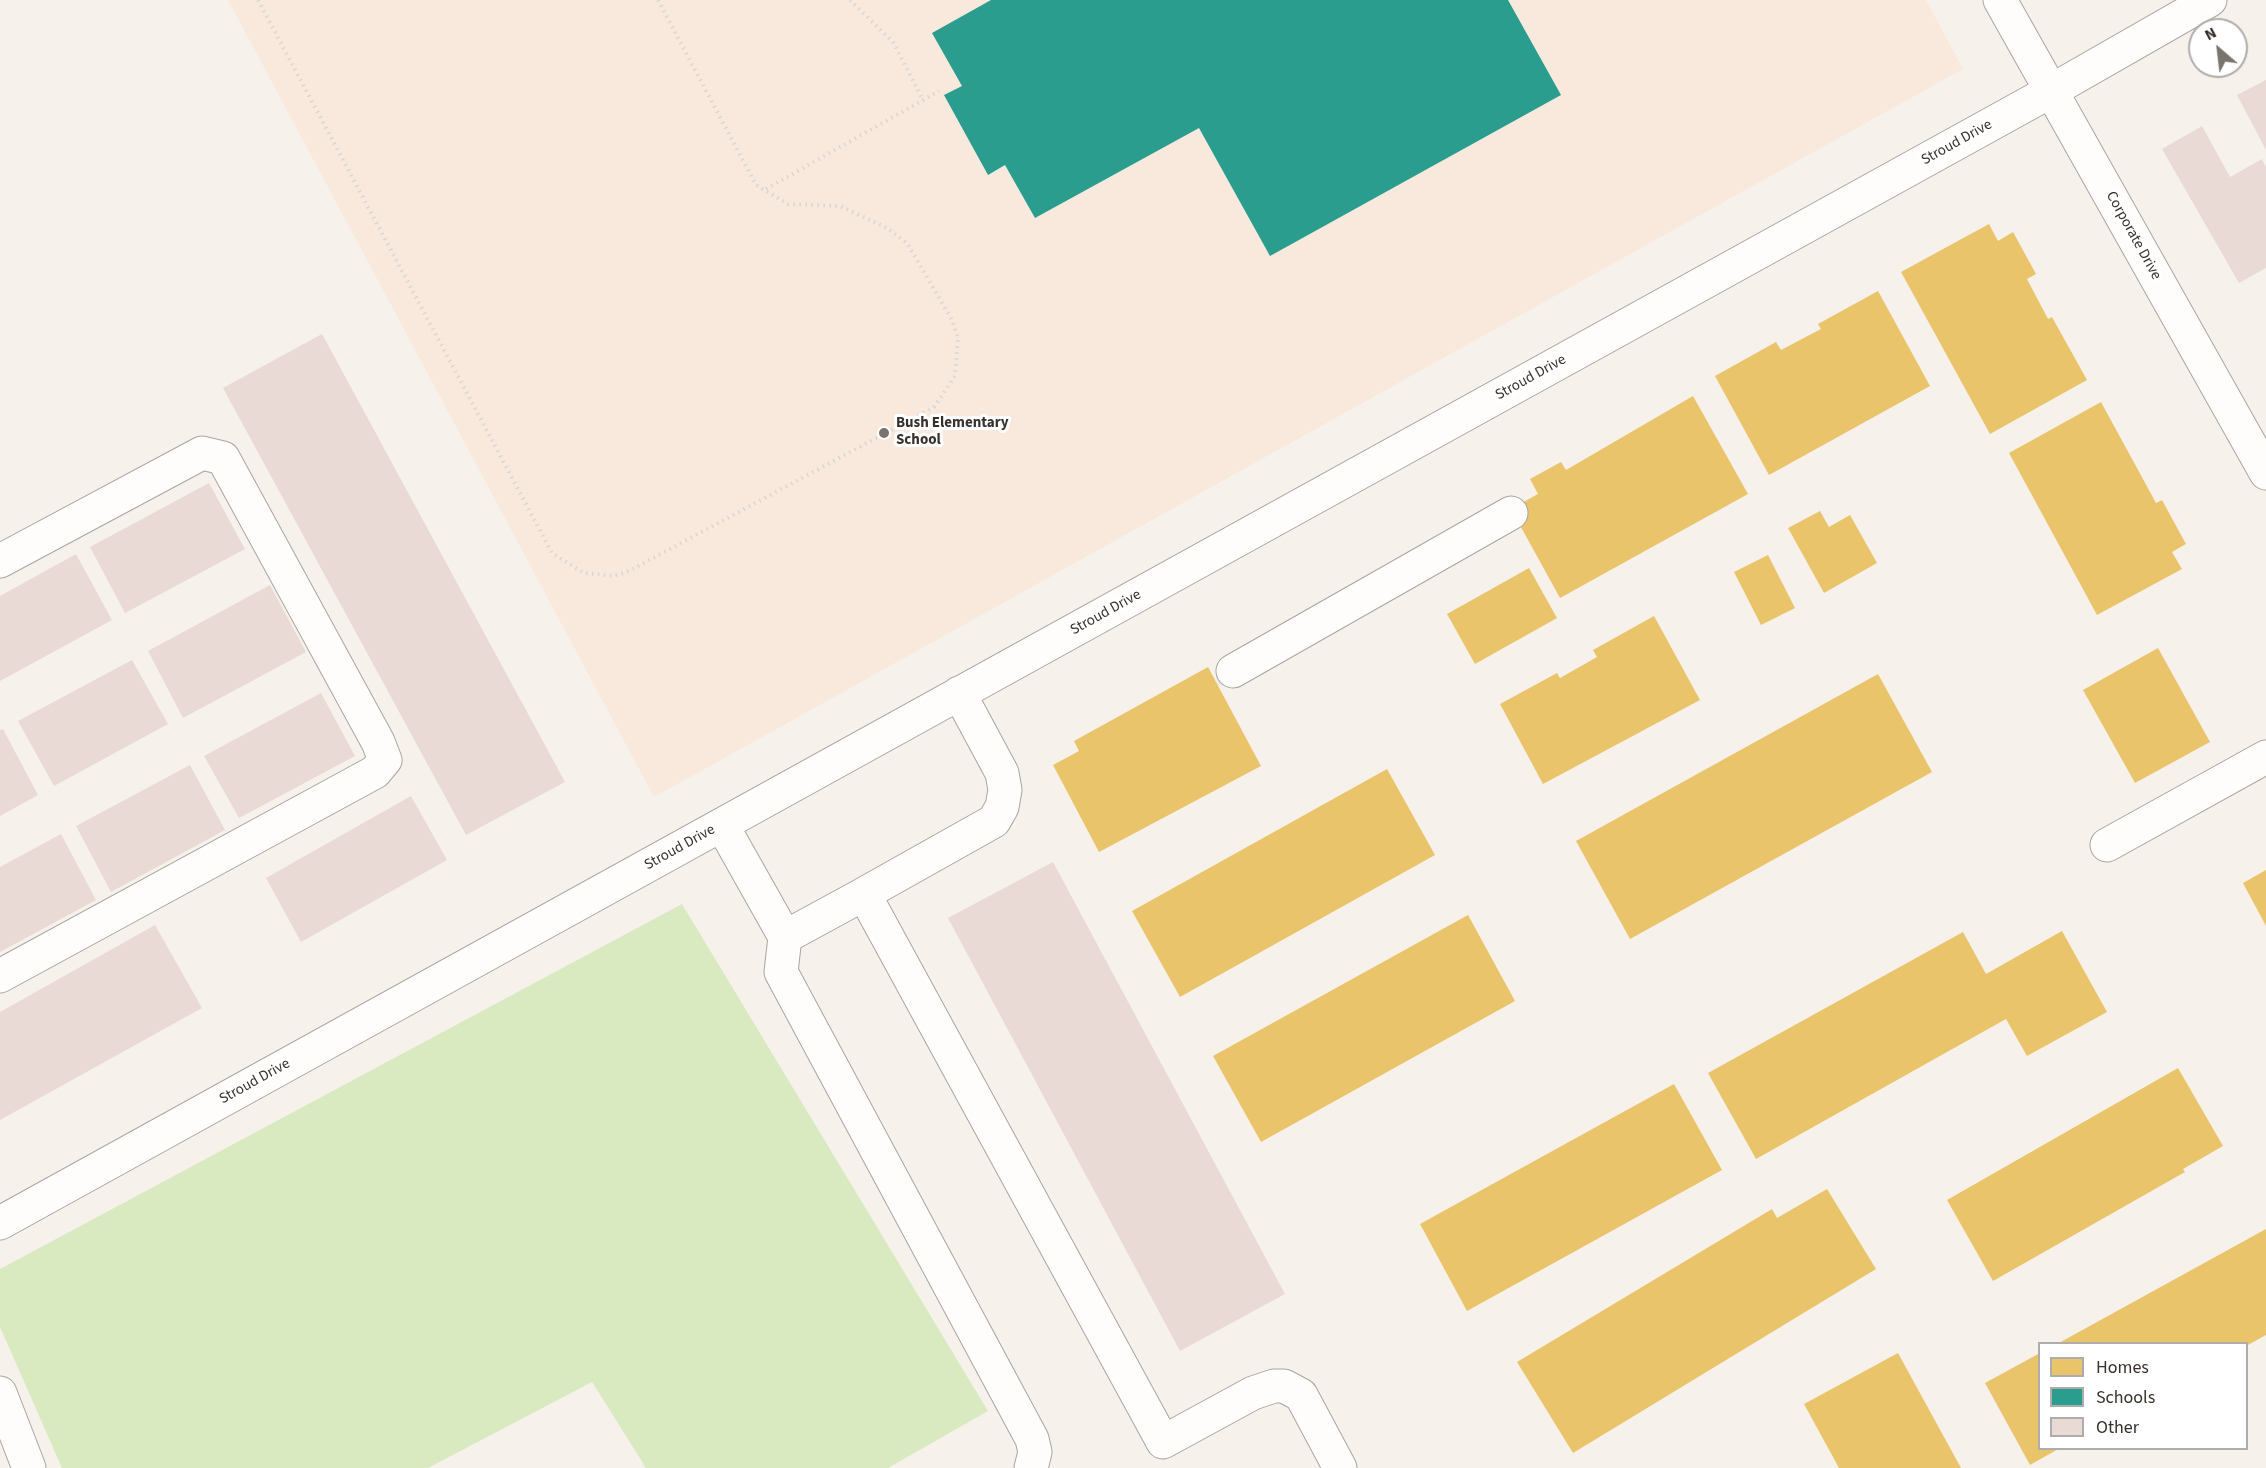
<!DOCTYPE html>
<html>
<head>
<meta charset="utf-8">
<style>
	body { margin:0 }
	#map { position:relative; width:2266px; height:1468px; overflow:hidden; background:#f7f1eb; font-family:"Source Sans 3",sans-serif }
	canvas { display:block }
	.legend { position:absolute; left:2038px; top:1342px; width:210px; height:108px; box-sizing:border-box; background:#fff; border:2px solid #afadab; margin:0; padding:8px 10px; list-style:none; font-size:18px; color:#37312c }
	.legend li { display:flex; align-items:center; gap:12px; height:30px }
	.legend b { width:30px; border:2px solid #afadab }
	.north { position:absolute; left:2188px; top:18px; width:60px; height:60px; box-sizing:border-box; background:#fff; border:2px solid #afadab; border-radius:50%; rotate:332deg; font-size:16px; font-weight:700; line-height:24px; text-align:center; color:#37312c }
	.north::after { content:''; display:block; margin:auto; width:21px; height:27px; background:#7a746f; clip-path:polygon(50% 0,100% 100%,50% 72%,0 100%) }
</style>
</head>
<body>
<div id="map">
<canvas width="2266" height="1468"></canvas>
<ul class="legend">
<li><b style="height:16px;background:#e9c46a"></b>Homes</li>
<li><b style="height:16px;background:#2a9d8f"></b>Schools</li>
<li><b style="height:16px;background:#e9dad5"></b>Other</li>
</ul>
<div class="north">N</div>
</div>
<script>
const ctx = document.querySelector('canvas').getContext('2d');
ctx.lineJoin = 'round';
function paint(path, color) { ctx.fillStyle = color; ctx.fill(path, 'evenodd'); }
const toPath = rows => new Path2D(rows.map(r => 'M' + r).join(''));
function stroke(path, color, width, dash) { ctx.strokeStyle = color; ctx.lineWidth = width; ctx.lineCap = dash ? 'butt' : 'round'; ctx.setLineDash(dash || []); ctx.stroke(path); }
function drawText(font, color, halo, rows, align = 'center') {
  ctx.font = font + ' "Source Sans 3",sans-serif'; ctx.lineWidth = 6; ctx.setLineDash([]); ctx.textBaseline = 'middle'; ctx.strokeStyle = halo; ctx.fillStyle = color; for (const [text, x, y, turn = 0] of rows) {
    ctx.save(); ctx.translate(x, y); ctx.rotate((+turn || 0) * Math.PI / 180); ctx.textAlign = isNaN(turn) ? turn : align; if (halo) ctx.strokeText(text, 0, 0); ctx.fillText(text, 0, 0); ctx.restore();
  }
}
const built = toPath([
	[228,0,1926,0,1963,69,654,797]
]);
const green = toPath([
	[682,904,988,1411,888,1468,646,1468,592,1382,428,1468,62,1468,0,1327,0,1269]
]);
const homes = toPath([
	[1989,224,1998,241,2013,232,2036,274,2027,279,2048,319,2052,317,2087,380,1990,434,1901,272],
	[1878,291,1930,386,1769,475,1715,376,1776,342,1781,350,1821,329,1818,324],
	[1693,396,1748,494,1560,598,1511,509,1538,494,1530,479,1561,462,1566,470],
	[2101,402,2156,503,2162,500,2186,544,2172,552,2182,569,2097,615,2009,453],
	[1820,511,1829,527,1850,515,1877,563,1824,593,1788,528],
	[1768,555,1795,608,1761,625,1734,572],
	[1529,568,1557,618,1475,664,1447,614],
	[1654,616,1700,700,1543,784,1500,704,1557,673,1560,678,1597,657,1593,650],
	[2158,648,2210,742,2135,783,2083,690],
	[1208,667,1261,766,1099,852,1053,765,1079,751,1074,741],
	[1878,674,1932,772,1630,939,1576,841],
	[1387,769,1435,855,1180,997,1132,911],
	[2266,870,2266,926,2243,883],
	[1468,915,1515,1001,1261,1142,1213,1056],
	[2062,931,2107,1012,2027,1056,2006,1019,1756,1159,1708,1073,1963,932,1986,974],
	[2178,1068,2223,1146,2183,1169,2185,1172,1993,1281,1947,1200],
	[1674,1084,1722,1170,1467,1311,1420,1224],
	[1827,1189,1876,1269,1573,1453,1517,1362,1772,1209,1777,1218],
	[2266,1229,2266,1335,2246,1346,2246,1344,2057,1344],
	[1898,1353,1961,1468,1839,1468,1804,1404],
	[2040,1353,2040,1448,2060,1448,2030,1465,1985,1383]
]);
const schools = toPath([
	[991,0,1508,0,1561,95,1270,256,1199,128,1035,218,1005,165,988,175,944,95,962,86,932,33]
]);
const building = toPath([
	[2266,80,2266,150,2237,95],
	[2202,126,2230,177,2262,159,2266,167,2266,268,2239,283,2162,149],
	[322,334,565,782,466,835,223,388],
	[209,483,245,549,125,613,90,547],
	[76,554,112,620,0,681,0,596],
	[270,585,306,652,183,718,148,651],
	[132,660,168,724,54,786,18,721],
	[321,693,355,756,239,818,204,756],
	[3,729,38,795,0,816,0,730],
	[190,765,225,830,111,892,76,826],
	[411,796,447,860,301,942,266,878],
	[61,834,96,900,0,952,0,867],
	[1053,862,1285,1294,1180,1351,948,918],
	[155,925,202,1008,0,1120,0,1012]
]);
const path = toPath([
	[258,0,552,553,584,573,614,576,629,571,934,407,955,376,958,338,952,320,907,243,887,228,840,206,788,204,756,185,658,0],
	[850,0,893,42,923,100],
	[766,189,939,91]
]);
const minor = toPath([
	[2000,0,2266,473],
	[0,561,202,453,223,458,378,742,385,760,375,772,0,976],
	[1233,671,1511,513],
	[959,693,1002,773,1005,790,1002,807,994,821,864,894,1163,1442,1253,1393,1274,1386,1284,1386,1301,1395,1340,1468],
	[722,825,785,937,781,972,1032,1439,1035,1452,1031,1468],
	[2107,845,2266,757],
	[785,937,864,894],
	[0,1223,2051,91,2210,0],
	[0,1393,29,1468]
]);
const markers = [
	[884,433,6,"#7a746f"]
];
const streetNames = [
	["Stroud Drive",1957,143,-29],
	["Corporate Drive",2133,236,61],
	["Stroud Drive",1531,378,-29],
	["Stroud Drive",1106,613,-29],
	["Stroud Drive",680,848,-29],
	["Stroud Drive",255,1082,-29]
];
const poiNames = [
	["Bush Elementary",896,424],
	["School",896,441]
];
paint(built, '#f8e9dc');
paint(green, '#d9eac1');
paint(homes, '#e9c46a');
paint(schools, '#2a9d8f');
paint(building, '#e9dad5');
stroke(minor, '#aaa59f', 35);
stroke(path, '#d8d7d5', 4, [1.5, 4.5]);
stroke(minor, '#fefdfc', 33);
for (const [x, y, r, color] of markers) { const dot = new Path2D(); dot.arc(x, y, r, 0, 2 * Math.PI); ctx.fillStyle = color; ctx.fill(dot); stroke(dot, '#fff', 2); }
drawText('15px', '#37312c', '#fff', streetNames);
drawText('bold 15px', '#37312c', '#fff', poiNames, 'left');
</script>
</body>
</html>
